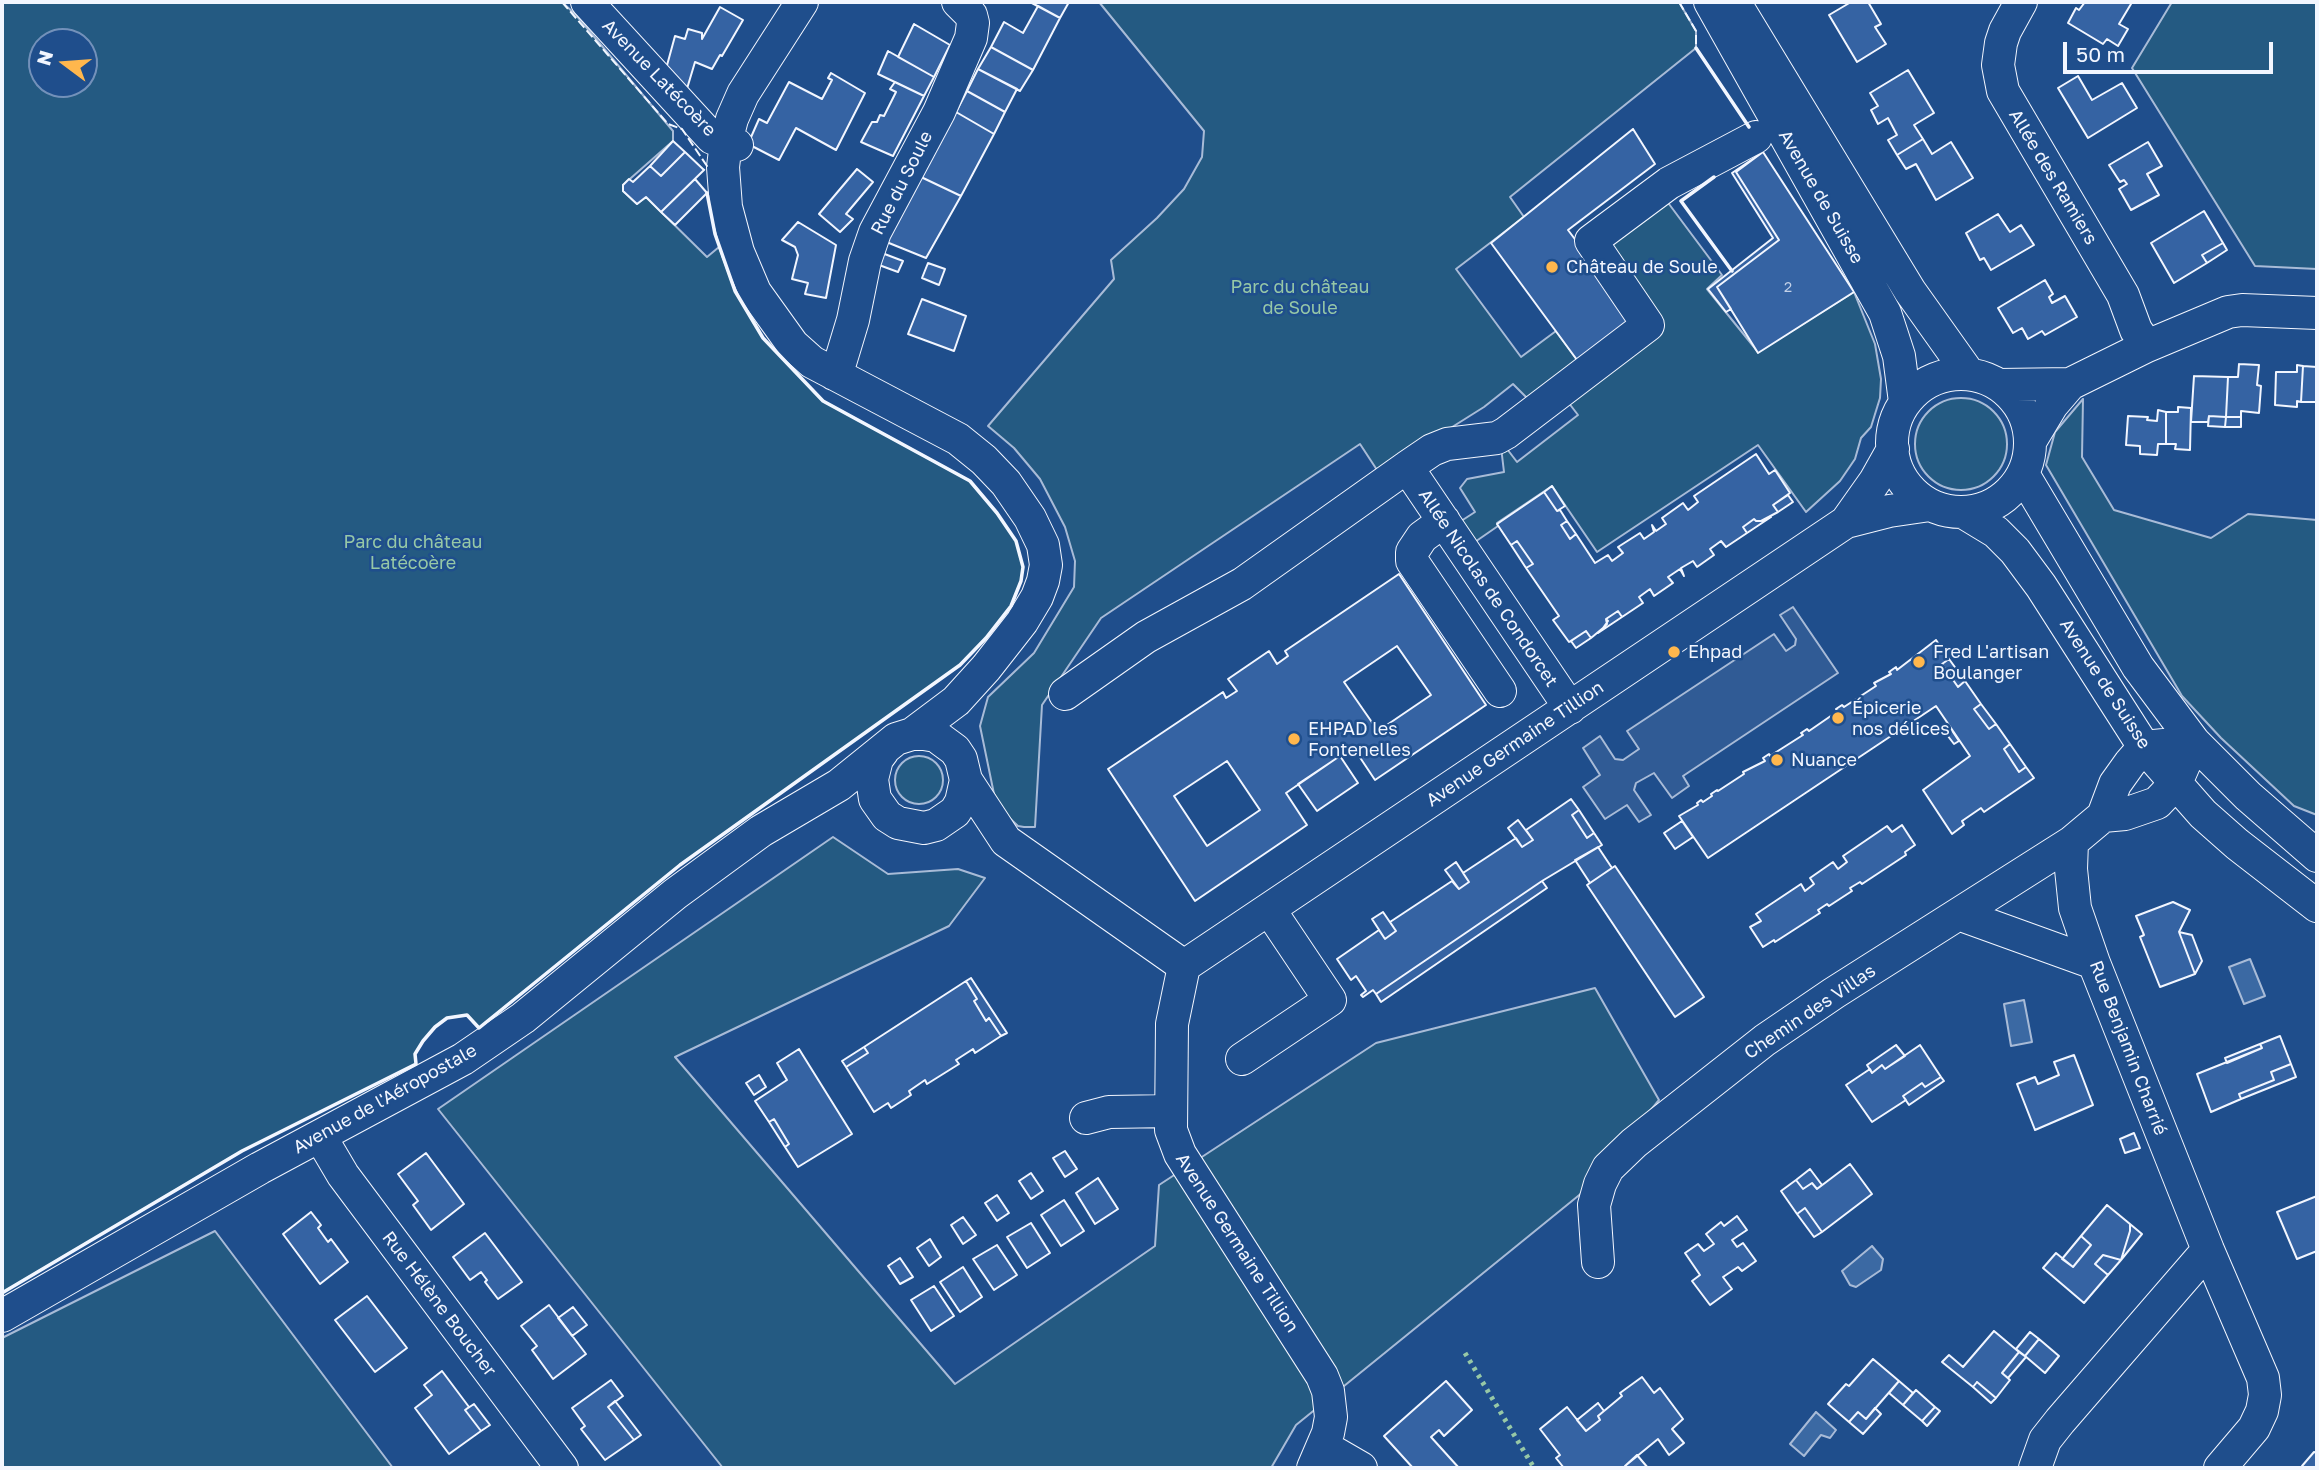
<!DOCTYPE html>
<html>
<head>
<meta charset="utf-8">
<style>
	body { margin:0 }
	#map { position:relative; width:2319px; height:1470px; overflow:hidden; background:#1f4e8c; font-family:"Golos Text",sans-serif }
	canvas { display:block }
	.frame { position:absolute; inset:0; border:4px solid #f2f6ff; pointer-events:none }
	.north { position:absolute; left:28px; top:28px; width:70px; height:70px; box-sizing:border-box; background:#1f4e8c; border:2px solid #7391ba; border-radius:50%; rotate:286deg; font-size:19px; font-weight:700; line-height:28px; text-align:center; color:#f2f6ff }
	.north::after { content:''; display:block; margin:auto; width:24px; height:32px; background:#ffb74d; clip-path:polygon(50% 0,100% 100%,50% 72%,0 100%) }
	.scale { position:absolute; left:2063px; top:42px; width:210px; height:32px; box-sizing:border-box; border:4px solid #f2f6ff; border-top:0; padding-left:9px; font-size:21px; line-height:24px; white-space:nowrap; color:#f2f6ff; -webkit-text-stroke:5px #1f4e8c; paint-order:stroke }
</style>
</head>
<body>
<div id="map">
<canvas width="2319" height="1470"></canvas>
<div class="frame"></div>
<div class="north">N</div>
<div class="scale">50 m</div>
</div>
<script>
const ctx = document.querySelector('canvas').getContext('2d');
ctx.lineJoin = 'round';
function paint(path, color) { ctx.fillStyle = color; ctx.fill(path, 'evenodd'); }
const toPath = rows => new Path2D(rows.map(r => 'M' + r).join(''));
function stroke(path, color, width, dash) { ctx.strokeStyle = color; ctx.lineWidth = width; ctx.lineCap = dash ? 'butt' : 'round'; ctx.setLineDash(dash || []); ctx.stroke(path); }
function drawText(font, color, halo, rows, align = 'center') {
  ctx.font = font + ' "Golos Text",sans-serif'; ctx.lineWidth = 5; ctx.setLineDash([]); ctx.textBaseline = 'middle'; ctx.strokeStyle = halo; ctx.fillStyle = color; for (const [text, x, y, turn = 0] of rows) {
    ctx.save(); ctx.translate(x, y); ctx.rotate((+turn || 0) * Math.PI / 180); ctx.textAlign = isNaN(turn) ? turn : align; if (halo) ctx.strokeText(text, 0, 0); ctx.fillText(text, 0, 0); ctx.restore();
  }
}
const green = toPath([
	[2,2,562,2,576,15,673,131,673,141,623,185,623,191,637,204,646,197,707,257,719,247,735,291,763,338,823,401,970,481,997,513,1016,541,1023,567,1021,581,1011,606,986,638,960,665,680,865,479,1028,467,1015,447,1018,435,1027,423,1041,415,1054,416,1064,242,1151,2,1293,2,2],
	[42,42,84,42,84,84,42,84,42,42],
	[1099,2,1679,2,1696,31,1696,48,1510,197,1524,217,1456,269,1521,357,1556,331,1580,364,1528,399,1513,384,1484,407,1379,473,1360,444,1101,618,1042,705,1035,827,1024,827,1018,826,1002,811,994,794,980,726,988,697,1034,653,1074,587,1075,561,1065,527,1040,479,1014,448,988,426,1114,279,1111,260,1157,218,1184,189,1202,157,1204,131,1099,2],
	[2172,2,2317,2,2317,269,2255,266,2132,68,2172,2],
	[1666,200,1722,275,1707,289,1758,352,1854,292,1875,344,1881,379,1880,398,1871,427,1861,438,1855,459,1840,481,1806,512,1758,445,1597,552,1552,486,1497,523,1498,526,1472,544,1458,523,1475,512,1460,488,1467,479,1504,472,1501,447,1504,445,1517,462,1578,415,1565,398,1659,327,1604,247,1666,200],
	'1915 444a46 46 0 1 1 92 0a46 46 0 1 1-92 0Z',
	[2083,399,2082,457,2114,510,2211,538,2248,514,2317,520,2317,815,2294,806,2221,738,2182,696,2046,465,2055,432,2083,399],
	'895 780a24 24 0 1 1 48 0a24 24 0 1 1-48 0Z',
	[833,837,888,874,958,869,985,878,949,926,675,1057,955,1384,1155,1246,1159,1185,1376,1043,1595,988,1659,1100,1583,1192,1296,1425,1271,1468,723,1468,438,1109,833,837],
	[215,1231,393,1468,2,1468,2,1338,215,1231]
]);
const parking = toPath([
	[1793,607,1838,673,1683,776,1689,786,1672,798,1654,773,1636,783,1634,790,1651,815,1639,822,1627,805,1605,819,1583,787,1600,775,1583,748,1600,736,1615,759,1623,760,1639,749,1627,731,1774,634,1786,651,1795,645,1796,639,1780,615,1793,607]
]);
const water = toPath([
	[2250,959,2265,996,2244,1004,2229,967,2250,959],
	[2024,1000,2032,1042,2011,1046,2004,1004,2024,1000],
	[1872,1246,1883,1259,1881,1270,1856,1287,1850,1285,1842,1271,1872,1246],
	[1816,1412,1836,1430,1830,1438,1821,1435,1804,1456,1790,1444,1816,1412]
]);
const building = toPath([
	[1030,2,1069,2,1060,18,1030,2],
	[1851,2,1868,2,1881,24,1875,27,1886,44,1857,62,1829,15,1851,2],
	[2085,2,2128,2,2131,4,2119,24,2128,29,2118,46,2107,39,2103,44,2068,23,2076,8,2079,10,2085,2],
	[1038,6,1060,18,1033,70,991,47,1004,22,1023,33,1038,6],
	[720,7,743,20,722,56,720,55,712,69,695,62,686,92,666,69,675,36,685,39,688,29,702,33,702,39,720,7],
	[914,24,950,45,934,77,898,57,914,24],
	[991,47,1033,70,1020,91,978,69,991,47],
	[888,51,934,77,924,96,878,74,888,51],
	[978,69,1017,89,1005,112,967,91,978,69],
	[1908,70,1934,113,1914,125,1923,139,1897,155,1888,140,1897,135,1888,118,1878,124,1871,110,1878,106,1870,93,1908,70],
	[831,73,865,93,836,150,796,128,779,160,748,144,759,119,767,123,789,82,822,99,832,80,828,78,831,73],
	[2078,76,2092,100,2122,83,2137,108,2088,138,2058,88,2078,76],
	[895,82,924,96,893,156,861,142,872,122,877,122,880,115,884,116,896,92,890,89,895,82],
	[967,91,1005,112,994,134,956,112,967,91],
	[956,112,994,134,961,196,921,177,956,112],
	[1633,129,1655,164,1568,230,1636,320,1580,364,1491,243,1633,129],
	[1923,139,1932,154,1951,142,1973,178,1936,200,1916,164,1906,169,1897,155,1923,139],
	[673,141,685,152,661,176,650,166,673,141],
	[2148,142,2162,166,2147,174,2159,195,2131,210,2119,189,2127,184,2124,180,2120,182,2109,165,2148,142],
	[685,152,704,170,661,212,646,197,637,204,623,191,623,185,629,179,633,182,650,166,661,176,685,152],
	[1763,152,1854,292,1758,353,1717,287,1779,240,1736,172,1763,152],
	[1763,152,1736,172,1779,240,1717,287,1731,309,1726,312,1708,289,1773,238,1732,173,1763,152],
	[857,169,873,182,846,214,853,219,840,232,819,214,857,169],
	[921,177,961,196,926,258,884,241,921,177],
	[695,179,707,193,675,225,661,212,695,179],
	[2204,211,2223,243,2202,255,2207,263,2174,283,2151,243,2204,211],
	[1998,214,2010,232,2021,225,2034,245,1991,270,1984,258,1980,260,1966,233,1998,214],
	[798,222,836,245,826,298,805,294,808,283,792,279,798,255,795,247,782,240,798,222],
	[2223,243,2227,250,2207,263,2202,255,2223,243],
	[882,253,903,261,898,272,879,265,882,253],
	[928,263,945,269,939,285,922,278,928,263],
	[2045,280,2053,294,2049,297,2052,303,2065,296,2077,317,2045,335,2042,331,2028,339,2022,328,2013,333,1998,308,2045,280],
	[922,299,966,316,954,351,908,334,922,299],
	[2239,364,2259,365,2257,385,2261,386,2259,413,2241,411,2241,417,2226,417,2228,377,2238,377,2239,364],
	[2297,365,2303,366,2301,402,2297,401,2297,407,2275,405,2276,372,2297,372,2297,365],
	[2303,366,2317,367,2317,402,2301,402,2303,366],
	[2194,376,2228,377,2226,417,2209,416,2208,422,2191,422,2194,376],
	[2178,407,2191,408,2190,450,2175,449,2176,444,2166,444,2166,412,2178,412,2178,407],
	[2158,410,2166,412,2166,444,2158,444,2157,455,2140,454,2140,446,2126,445,2128,416,2148,417,2147,420,2157,421,2158,410],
	[2209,416,2226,417,2225,427,2208,426,2209,416],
	[2226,417,2241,417,2241,427,2225,427,2226,417],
	[1756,454,1769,474,1775,470,1790,493,1773,505,1778,512,1761,521,1756,521,1754,519,1743,527,1747,533,1726,547,1721,541,1710,549,1714,555,1697,567,1693,561,1681,568,1684,576,1680,569,1668,577,1673,583,1654,596,1650,589,1639,597,1643,603,1622,617,1618,611,1606,619,1608,621,1603,628,1591,638,1586,631,1569,642,1553,620,1559,616,1526,568,1533,564,1517,541,1511,545,1497,524,1544,492,1557,511,1560,510,1567,521,1561,525,1570,539,1576,534,1595,563,1608,555,1612,561,1623,553,1618,547,1640,533,1644,539,1654,532,1652,525,1656,531,1666,524,1662,518,1683,503,1688,510,1698,502,1694,496,1756,454],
	[1552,486,1565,506,1557,511,1544,492,1552,486],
	[1788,495,1793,502,1778,512,1773,505,1788,495],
	[1771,517,1747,533,1743,527,1754,519,1756,521,1761,521,1771,517],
	[1567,521,1576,534,1570,539,1561,525,1567,521],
	[1517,541,1533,564,1526,568,1511,545,1517,541],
	[1399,574,1486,705,1375,780,1353,747,1286,793,1307,825,1195,901,1108,769,1223,692,1226,698,1237,691,1228,679,1269,651,1277,664,1288,656,1285,651,1399,574],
	[1397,646,1431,695,1378,731,1344,682,1397,646],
	[1227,761,1260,810,1207,846,1174,796,1227,761],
	[1618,611,1622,617,1598,633,1607,624,1606,619,1618,611],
	[1586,631,1591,638,1576,648,1571,641,1586,631],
	[1936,640,1949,659,1942,664,1958,687,1965,681,1981,704,1974,709,1989,729,1996,724,2010,744,2004,749,2019,772,2026,767,2034,778,1984,812,1981,808,1962,821,1964,825,1952,834,1923,790,1970,756,1936,706,1708,858,1679,816,1698,805,1697,803,1701,800,1703,802,1712,796,1711,794,1717,790,1718,791,1744,774,1743,772,1765,761,1763,758,1769,754,1770,756,1803,735,1801,733,1807,729,1809,731,1838,711,1836,709,1842,705,1844,707,1876,686,1874,683,1891,674,1889,672,1896,667,1897,670,1936,640],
	[1949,659,1965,681,1958,687,1942,664,1949,659],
	[1981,704,1996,724,1989,729,1974,709,1981,704],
	[1947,723,1959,741,1954,744,1941,727,1947,723],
	[2010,744,2026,767,2019,772,2004,749,2010,744],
	[1340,756,1358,783,1317,811,1298,784,1340,756],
	[1571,799,1579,810,1572,815,1587,838,1594,833,1602,845,1542,881,1376,994,1373,990,1363,997,1361,995,1366,991,1356,976,1351,980,1337,959,1379,930,1385,939,1396,931,1390,922,1452,881,1459,889,1469,882,1463,873,1516,838,1522,847,1533,840,1526,830,1571,799],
	[1579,810,1594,833,1587,838,1572,815,1579,810],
	[1518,820,1533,840,1522,847,1508,828,1518,820],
	[1682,821,1693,837,1675,849,1664,833,1682,821],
	[1902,825,1915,845,1905,852,1906,855,1862,884,1860,882,1850,888,1852,891,1829,906,1827,904,1818,910,1820,913,1775,942,1774,940,1763,947,1750,927,1761,921,1756,914,1801,884,1805,891,1814,884,1810,878,1833,862,1838,869,1847,862,1843,856,1887,826,1892,832,1902,825],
	[1598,847,1612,868,1590,883,1575,860,1598,847],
	[1456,862,1469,882,1459,889,1445,870,1456,862],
	[1615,866,1704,997,1675,1017,1587,885,1615,866],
	[1542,881,1547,888,1381,1002,1376,994,1542,881],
	[2173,902,2190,910,2179,932,2195,974,2160,987,2140,937,2144,935,2136,916,2173,902],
	[1383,912,1396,931,1385,939,1372,919,1383,912],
	[2179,932,2192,935,2202,961,2195,974,2179,932],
	[971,978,1007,1033,1001,1036,989,1018,986,1021,974,1001,977,999,966,981,971,978],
	[966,981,977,999,974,1001,986,1021,989,1018,1001,1036,975,1053,973,1049,956,1060,959,1064,927,1084,925,1080,909,1091,911,1095,891,1108,888,1103,874,1112,846,1067,868,1053,864,1047,966,981],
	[2280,1036,2291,1064,2271,1072,2274,1080,2239,1094,2241,1099,2211,1112,2197,1074,2262,1048,2260,1044,2280,1036],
	[2260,1044,2262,1048,2227,1063,2225,1058,2260,1044],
	[1896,1045,1905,1056,1885,1069,1882,1065,1872,1073,1867,1065,1896,1045],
	[1920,1045,1941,1077,1925,1087,1922,1083,1903,1096,1906,1100,1872,1122,1846,1085,1870,1069,1872,1073,1882,1065,1885,1069,1920,1045],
	[864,1047,868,1053,846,1067,842,1061,864,1047],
	[799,1049,852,1134,798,1167,785,1147,789,1144,774,1119,769,1122,755,1101,787,1080,777,1063,799,1049],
	[2074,1055,2093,1105,2035,1130,2017,1084,2035,1077,2038,1084,2059,1075,2054,1062,2074,1055],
	[2291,1064,2296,1077,2241,1099,2239,1094,2274,1080,2271,1072,2291,1064],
	[759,1075,766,1087,754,1095,746,1083,759,1075],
	[1941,1077,1944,1081,1909,1105,1903,1096,1922,1083,1925,1087,1941,1077],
	[774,1119,789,1144,785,1147,769,1122,774,1119],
	[2134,1133,2140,1148,2125,1153,2120,1139,2134,1133],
	[1065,1151,1077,1169,1065,1177,1053,1158,1065,1151],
	[426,1153,464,1204,431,1230,413,1205,418,1201,398,1174,426,1153],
	[1850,1164,1872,1194,1822,1232,1805,1208,1797,1214,1781,1191,1796,1180,1803,1189,1812,1183,1817,1189,1850,1164],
	[1810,1169,1822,1185,1817,1189,1812,1183,1803,1189,1796,1180,1810,1169],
	[1031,1173,1043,1191,1031,1199,1019,1181,1031,1173],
	[1098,1178,1118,1209,1095,1224,1076,1193,1098,1178],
	[997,1195,1009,1213,997,1221,985,1203,997,1195],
	[2317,1196,2317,1251,2297,1259,2277,1212,2317,1196],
	[1064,1200,1084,1231,1061,1246,1041,1215,1064,1200],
	[2107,1205,2130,1224,2130,1231,2121,1260,2103,1255,2095,1264,2108,1275,2084,1303,2043,1268,2056,1253,2073,1267,2091,1245,2081,1236,2107,1205],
	[1805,1208,1822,1232,1814,1237,1797,1214,1805,1208],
	[311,1212,321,1225,318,1228,328,1242,331,1239,348,1262,320,1284,283,1234,311,1212],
	[1737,1216,1747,1230,1732,1240,1737,1247,1743,1243,1756,1261,1742,1271,1738,1267,1723,1277,1732,1289,1710,1305,1692,1281,1700,1275,1685,1253,1698,1244,1704,1251,1714,1244,1706,1234,1721,1222,1724,1226,1737,1216],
	[963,1217,976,1235,963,1244,951,1225,963,1217],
	[1031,1223,1050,1253,1027,1268,1007,1237,1031,1223],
	[2130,1224,2142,1234,2121,1260,2130,1231,2130,1224],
	[485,1233,522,1282,498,1299,485,1282,487,1280,481,1272,470,1280,453,1257,485,1233],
	[2081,1236,2091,1245,2073,1267,2062,1259,2081,1236],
	[930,1239,941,1257,929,1266,917,1248,930,1239],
	[997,1245,1017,1275,994,1290,973,1259,997,1245],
	[2103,1255,2121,1260,2108,1275,2095,1264,2103,1255],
	[900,1258,913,1277,900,1284,888,1266,900,1258],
	[963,1267,982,1297,960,1312,940,1282,963,1267],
	[934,1286,954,1316,931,1331,911,1300,934,1286],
	[367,1296,407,1348,375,1372,335,1320,367,1296],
	[549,1305,586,1354,553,1379,532,1350,537,1346,521,1326,549,1305],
	[573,1307,587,1325,572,1336,558,1318,573,1307],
	[1994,1331,2019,1352,2002,1373,2010,1380,1996,1398,1977,1382,1973,1387,1942,1362,1949,1355,1963,1367,1994,1331],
	[2030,1332,2039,1339,2025,1356,2016,1349,2030,1332],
	[2039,1339,2059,1356,2045,1373,2025,1356,2039,1339],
	[2019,1352,2026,1357,2008,1378,2002,1373,2019,1352],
	[1873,1359,1899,1381,1866,1419,1858,1412,1849,1422,1828,1404,1846,1384,1849,1386,1873,1359],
	[442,1371,469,1407,465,1410,481,1431,449,1454,415,1408,432,1395,424,1385,442,1371],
	[1642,1377,1654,1393,1660,1388,1683,1419,1672,1429,1684,1443,1669,1455,1658,1439,1625,1466,1627,1468,1564,1468,1556,1458,1560,1455,1540,1429,1567,1407,1586,1431,1600,1420,1598,1416,1622,1396,1620,1393,1642,1377],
	[611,1380,623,1396,608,1407,634,1440,605,1460,581,1429,585,1426,572,1408,611,1380],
	[1446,1381,1472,1410,1444,1436,1439,1430,1431,1437,1459,1468,1413,1468,1384,1436,1446,1381],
	[1899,1381,1913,1393,1903,1405,1889,1393,1899,1381],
	[1977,1382,1996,1398,1991,1403,1973,1387,1977,1382],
	[1916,1390,1935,1407,1922,1421,1903,1405,1916,1390],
	[615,1401,641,1435,634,1440,608,1407,615,1401],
	[1598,1403,1604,1411,1598,1416,1600,1420,1586,1431,1577,1420,1598,1403],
	[474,1404,490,1425,481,1431,465,1410,474,1404],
	[1935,1407,1940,1411,1927,1426,1922,1421,1935,1407],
	[1875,1408,1881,1414,1863,1434,1849,1422,1858,1412,1866,1419,1875,1408],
	[2314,1452,2317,1453,2317,1468,2304,1468,2302,1466,2314,1452],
	[1637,1455,1648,1468,1627,1468,1625,1466,1637,1455]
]);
const minor = toPath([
	[587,2,712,138,737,145],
	[802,2,743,94,732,119,726,142,723,167,726,207,738,252,755,292,793,345,812,362,958,439,984,460,1006,483,1030,518,1043,545,1046,565,1043,581,1037,597,1022,622,986,668,956,701,912,734],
	[1710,2,1885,313,1899,356,1905,402],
	[2021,2,2005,31,2001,43,1998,65,2003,91,2123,295,2136,330,2147,346],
	[1735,3,1910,291,1969,374],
	[834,374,840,363,853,320,865,261,875,232,939,112,971,38,973,23,971,15,958,2],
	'1892 443a69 69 0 1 1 138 0a69 69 0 1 1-138 0Z',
	[1999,385,2070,384],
	[2031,440,2052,405,2070,384,2147,346,2228,312,2242,310,2317,313],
	[1407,467,1432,450,1447,444,1497,438,1506,433,1648,325,1591,241,1669,183,1756,137],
	[2023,474,2138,667,2194,742,2248,796,2317,856],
	[1963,512,1996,532,2015,551,2041,586,2144,747,2203,814,2237,844,2317,906],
	[1444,521,1422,537,1412,552,1412,561,1500,691],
	[1846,522,1875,481,1893,449],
	[1065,694,1146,637,1242,584,1407,467,1570,708],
	[966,780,1006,841,1184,966,1846,522,1889,511,1930,505],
	[2072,842,2071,869,2075,908,2094,963,2208,1250,2263,1378,2265,1395,2262,1411,2254,1428,2220,1468],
	[1961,915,2094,963],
	[1184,966,1172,1024,1171,1130,1180,1154,1322,1376,1328,1391,1331,1417,1328,1433,1313,1468],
	[1242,1059,1330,1000,1269,909],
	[1086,1118,1109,1112,1170,1111],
	[320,1136,343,1175,562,1468],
	[1598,1262,1594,1205,1600,1184,1608,1168,1634,1143,1765,1040,1834,993,2072,842,2103,816,2115,784,2130,763,2144,747,2194,742,2176,783,2157,803,2125,814,2103,816],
	[2,1316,260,1168,463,1059,523,1018,675,894,761,831,839,785,896,739,912,734,924,734,936,736,955,750,961,759,966,780,961,802,955,812,936,825,924,828,898,823,887,816,875,799,872,779,877,759,883,751],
	[1323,1446,1361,1468],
	[2035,1468,2045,1440,2060,1421,2208,1250]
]);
const hedge = toPath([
	[1465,1353,1534,1468]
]);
const fence = toPath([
	[562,2,668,124,682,129,707,166,704,170],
	[1679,2,1696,31,1696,48]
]);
const wall = toPath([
	[1696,48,1749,127],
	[1714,177,1681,201,1732,271],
	[2,1293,242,1151,416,1064,415,1054,423,1041,435,1027,447,1018,467,1015,479,1028,680,865,960,665,986,638,1011,606,1021,581,1023,567,1016,541,997,513,970,481,823,401,763,338,735,291,715,234,707,193]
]);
const markers = [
	[1552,267,7,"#ffb74d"],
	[1674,652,7,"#ffb74d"],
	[1919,662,7,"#ffb74d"],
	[1838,718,7,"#ffb74d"],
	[1294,739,7,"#ffb74d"],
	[1777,760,7,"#ffb74d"]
];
const numberNames = [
	["2",1788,288]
];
const streetNames = [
	["Avenue Latécoère",659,78,46],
	["Allée des Ramiers",2053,177,59],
	["Rue du Soule",902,183,-63],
	["Avenue de Suisse",1821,197,60],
	["Allée Nicolas de Condorcet",1488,588,56],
	["Avenue de Suisse",2105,684,57],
	["Avenue Germaine Tillion",1515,744,-34],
	["Chemin des Villas",1810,1012,-34],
	["Rue Benjamin Charrié",2128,1048,69],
	["Avenue de l'Aéropostale",385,1099,-29],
	["Avenue Germaine Tillion",1237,1243,57],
	["Rue Hélène Boucher",439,1304,53]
];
const poiNames = [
	["Château de Soule",1566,267],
	["Ehpad",1688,652],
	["Fred L'artisan",1933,652],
	["Boulanger",1933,673],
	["Épicerie",1852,708],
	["nos délices",1852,729],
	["EHPAD les",1308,729],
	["Fontenelles",1308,750],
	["Nuance",1791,760]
];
const parkNames = [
	["Parc du château",1300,287],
	["de Soule",1300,308],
	["Parc du château",413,542],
	["Latécoère",413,563]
];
paint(green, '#245a82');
stroke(green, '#a8bbd7', 2);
paint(parking, '#305b95');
stroke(parking, '#a8bbd7', 2);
paint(water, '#3b69a3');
stroke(water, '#a8bbd7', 2);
paint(building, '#3563a3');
stroke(building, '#f2f6ff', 2);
stroke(minor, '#f2f6ff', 34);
stroke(minor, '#1f4e8c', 32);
stroke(hedge, '#97c8a6', 5, [3.5, 5]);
stroke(fence, '#f2f6ff', 2, [9, 3.5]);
stroke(wall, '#f2f6ff', 3.5);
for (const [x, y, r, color] of markers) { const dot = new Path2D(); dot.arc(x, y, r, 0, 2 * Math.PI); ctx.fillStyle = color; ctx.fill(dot); stroke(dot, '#1f4e8c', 2.5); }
drawText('14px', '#c3d1e8', null, numberNames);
drawText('18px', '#f2f6ff', '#1f4e8c', streetNames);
drawText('18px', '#f2f6ff', '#1f4e8c', poiNames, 'left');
drawText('18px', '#97c8a6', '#1f4e8c', parkNames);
</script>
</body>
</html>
